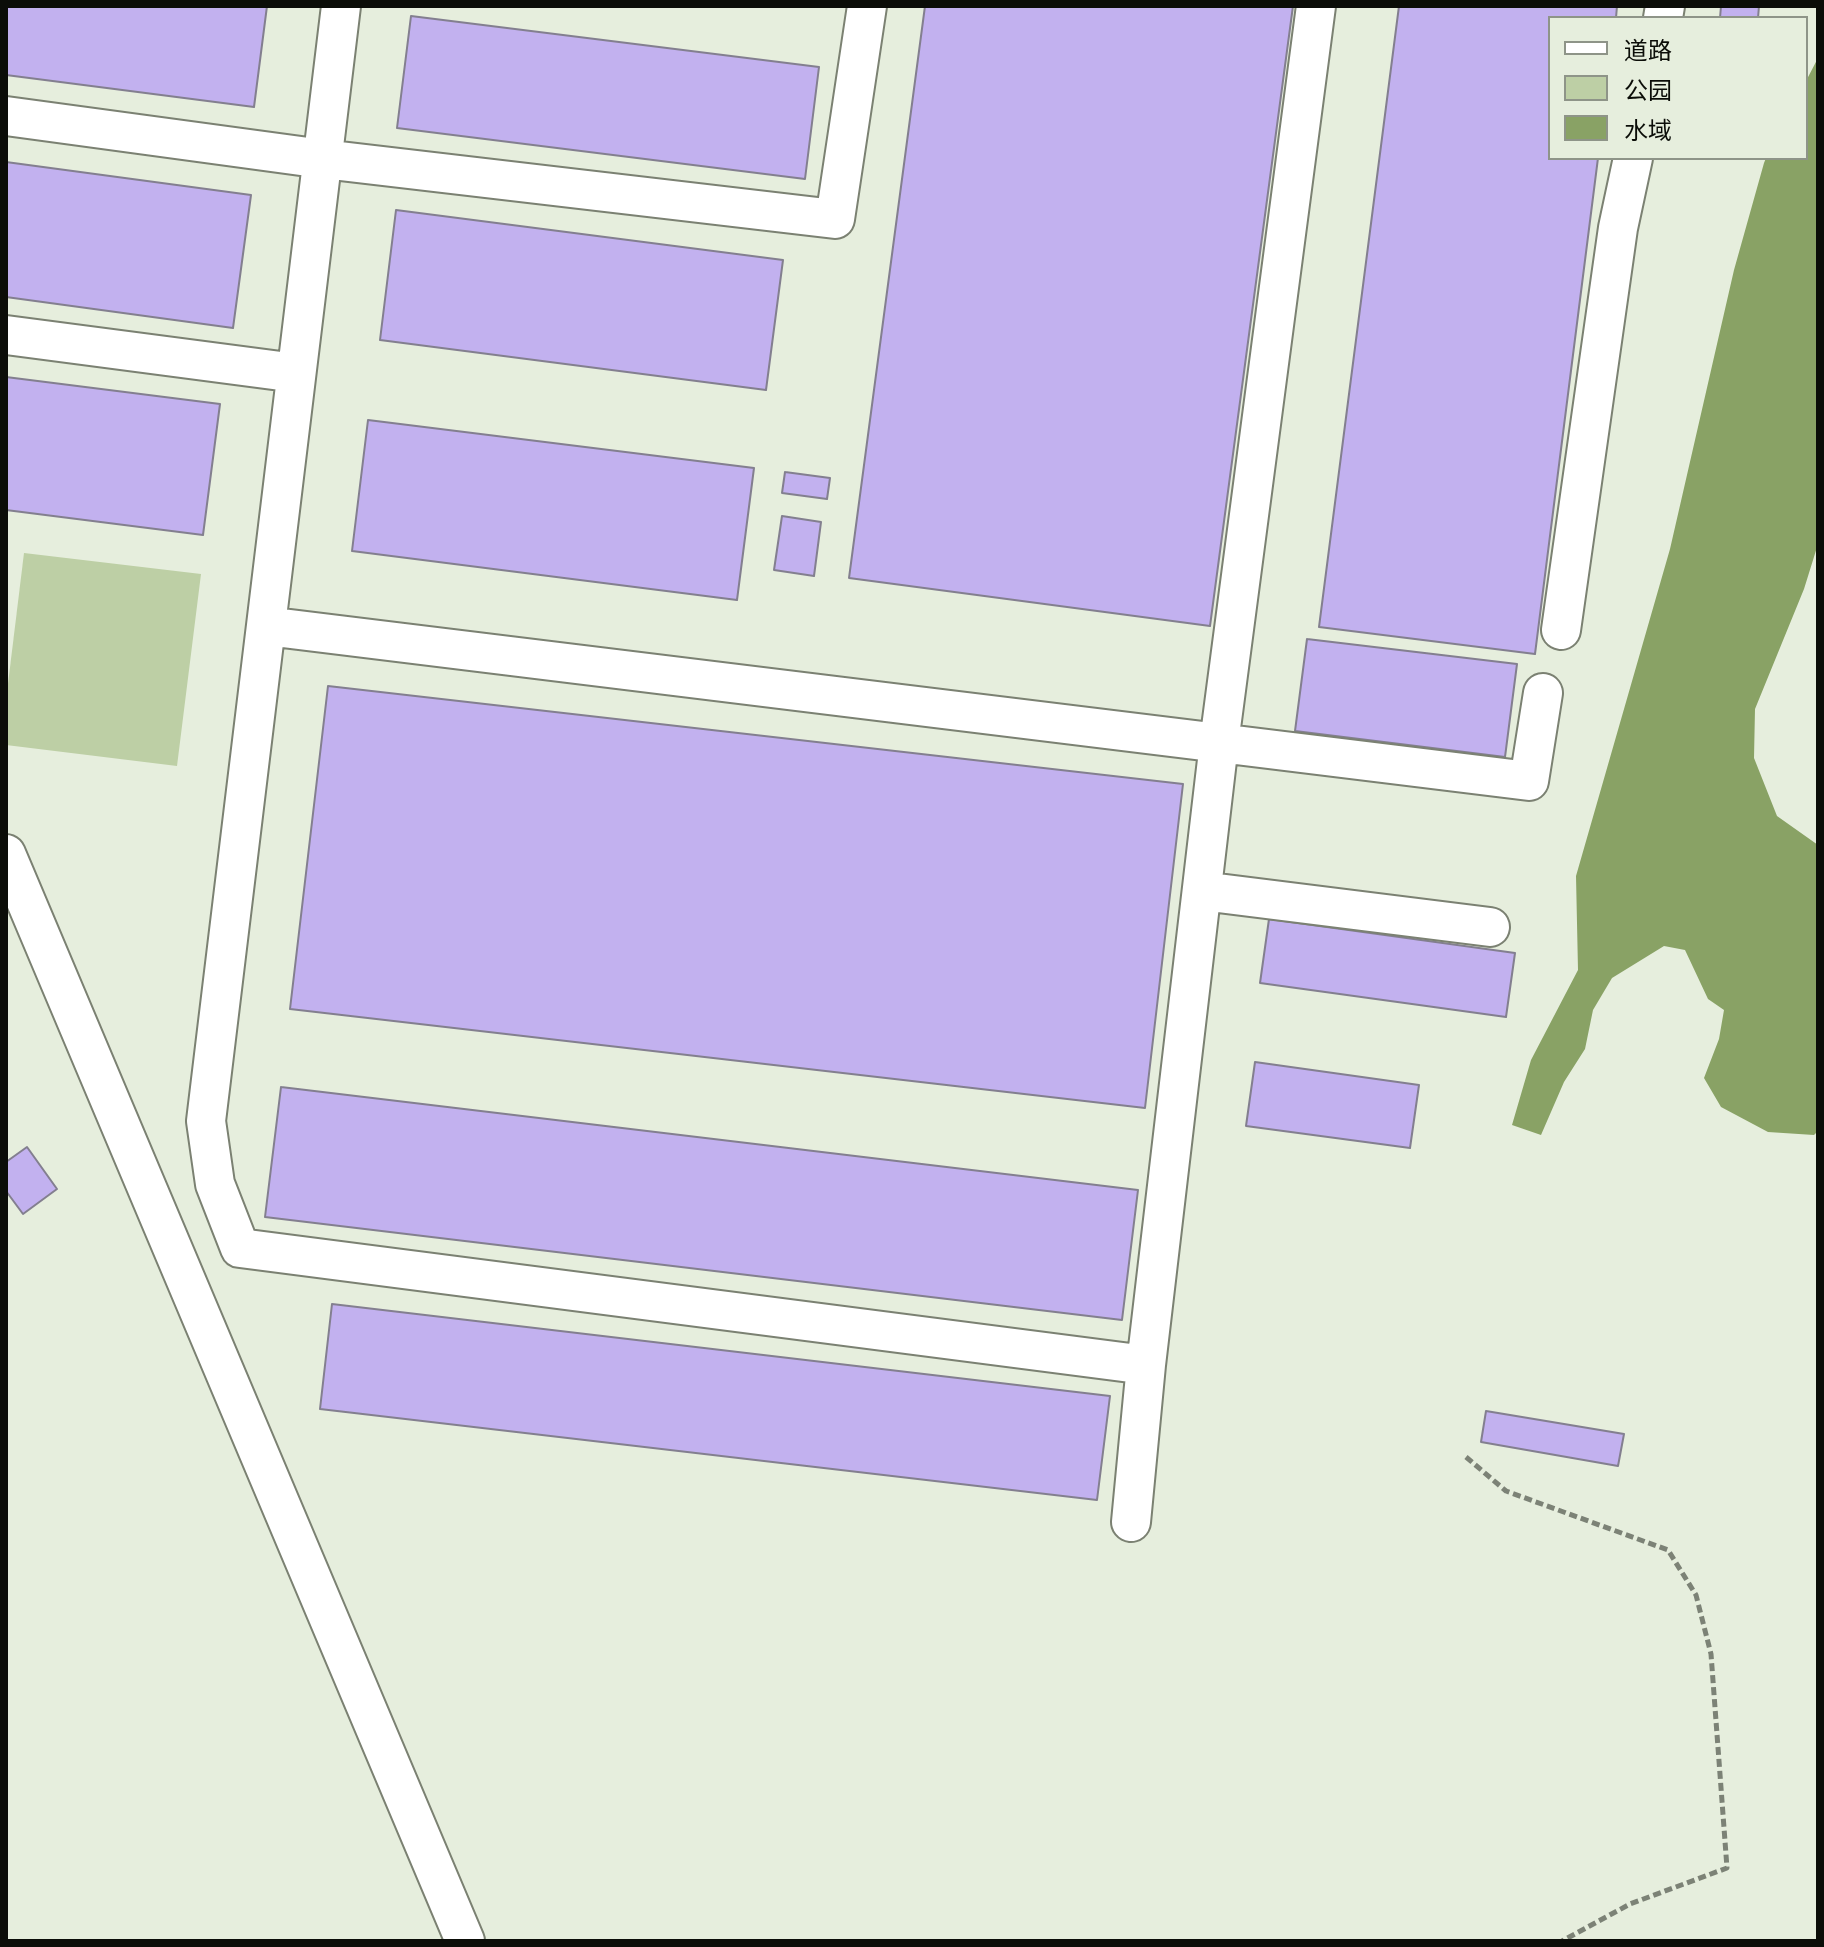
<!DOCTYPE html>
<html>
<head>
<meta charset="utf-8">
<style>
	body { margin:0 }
	#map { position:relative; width:1824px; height:1947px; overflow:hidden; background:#e6eedd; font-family:Barlow,"Noto Sans SC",sans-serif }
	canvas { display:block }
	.frame { position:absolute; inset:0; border:8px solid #0b0d08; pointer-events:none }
	.legend { position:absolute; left:1548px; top:16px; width:260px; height:144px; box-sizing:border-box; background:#e6eedd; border:2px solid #8e9488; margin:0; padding:10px 14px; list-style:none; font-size:24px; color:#0b0d08 }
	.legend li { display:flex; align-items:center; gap:16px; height:40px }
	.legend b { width:40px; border:2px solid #8e9488 }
</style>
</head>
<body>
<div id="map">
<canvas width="1824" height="1947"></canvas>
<div class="frame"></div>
<ul class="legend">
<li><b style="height:10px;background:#fff"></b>道路</li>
<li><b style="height:22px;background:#bdcfa5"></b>公园</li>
<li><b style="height:22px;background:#89a265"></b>水域</li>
</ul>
</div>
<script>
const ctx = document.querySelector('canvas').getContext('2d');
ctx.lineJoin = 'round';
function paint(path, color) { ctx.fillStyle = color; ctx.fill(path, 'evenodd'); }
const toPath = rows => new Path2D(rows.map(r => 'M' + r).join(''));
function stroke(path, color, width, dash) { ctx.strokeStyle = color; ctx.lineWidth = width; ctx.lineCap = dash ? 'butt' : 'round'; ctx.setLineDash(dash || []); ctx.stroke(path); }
const green = toPath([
	[24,553,201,574,177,766,6,745,6,700]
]);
const water = toPath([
	[1818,58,1818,544,1804,589,1755,709,1754,758,1777,816,1818,845,1818,1131,1814,1135,1768,1132,1721,1107,1704,1078,1719,1039,1724,1010,1708,999,1685,950,1664,946,1612,978,1593,1010,1585,1049,1564,1082,1541,1135,1512,1125,1531,1060,1578,970,1576,876,1670,549,1734,270,1764,163,1766,158,1806,158,1806,81]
]);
const building = toPath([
	[6,6,267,6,254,107,6,75,6,6],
	[925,6,1293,6,1210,626,849,578,925,6],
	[1399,6,1617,6,1616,18,1550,18,1550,158,1598,158,1535,654,1319,627,1399,6],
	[1721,6,1759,6,1758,18,1720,18,1721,6],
	[411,16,819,67,805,179,397,128,411,16],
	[6,162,251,195,233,328,6,297,6,162],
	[396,210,783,260,766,390,380,340,396,210],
	[6,377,220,404,203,535,6,510,6,377],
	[368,420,754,468,737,600,352,551,368,420],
	[785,472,830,478,827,499,782,493,785,472],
	[782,516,821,522,814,576,774,570,782,516],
	[1307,639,1517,664,1505,757,1295,731,1307,639],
	[328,686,1183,784,1145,1108,290,1009,328,686],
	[1269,919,1515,953,1506,1017,1260,983,1269,919],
	[1255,1062,1419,1085,1410,1148,1246,1126,1255,1062],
	[281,1087,1138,1190,1122,1320,265,1217,281,1087],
	[27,1147,57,1189,23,1214,6,1191,6,1162,27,1147],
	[332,1304,1110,1396,1097,1500,320,1409,332,1304],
	[1486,1411,1624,1434,1618,1466,1481,1442,1486,1411]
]);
const path = toPath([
	[1466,1457,1506,1491,1668,1550,1696,1595,1711,1654,1727,1868,1630,1904,1562,1941]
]);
const minor = toPath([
	[341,6,206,1121,215,1184,240,1248,1146,1365],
	[1663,18,1665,6],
	[6,116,323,159,835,219,867,6],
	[6,335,296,373],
	[266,626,1529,781,1543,693],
	[1561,630,1618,228,1633,158],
	[6,854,465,1941],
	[1202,891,1490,927],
	[1131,1522,1146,1365,1219,743,1316,6]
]);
paint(green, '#bdcfa5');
paint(water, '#89a265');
paint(building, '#c2b1ef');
stroke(building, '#837f8f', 2);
stroke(minor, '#7b8172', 42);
stroke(path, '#7c8276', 5, [8, 4]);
stroke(minor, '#fff', 38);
</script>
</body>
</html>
